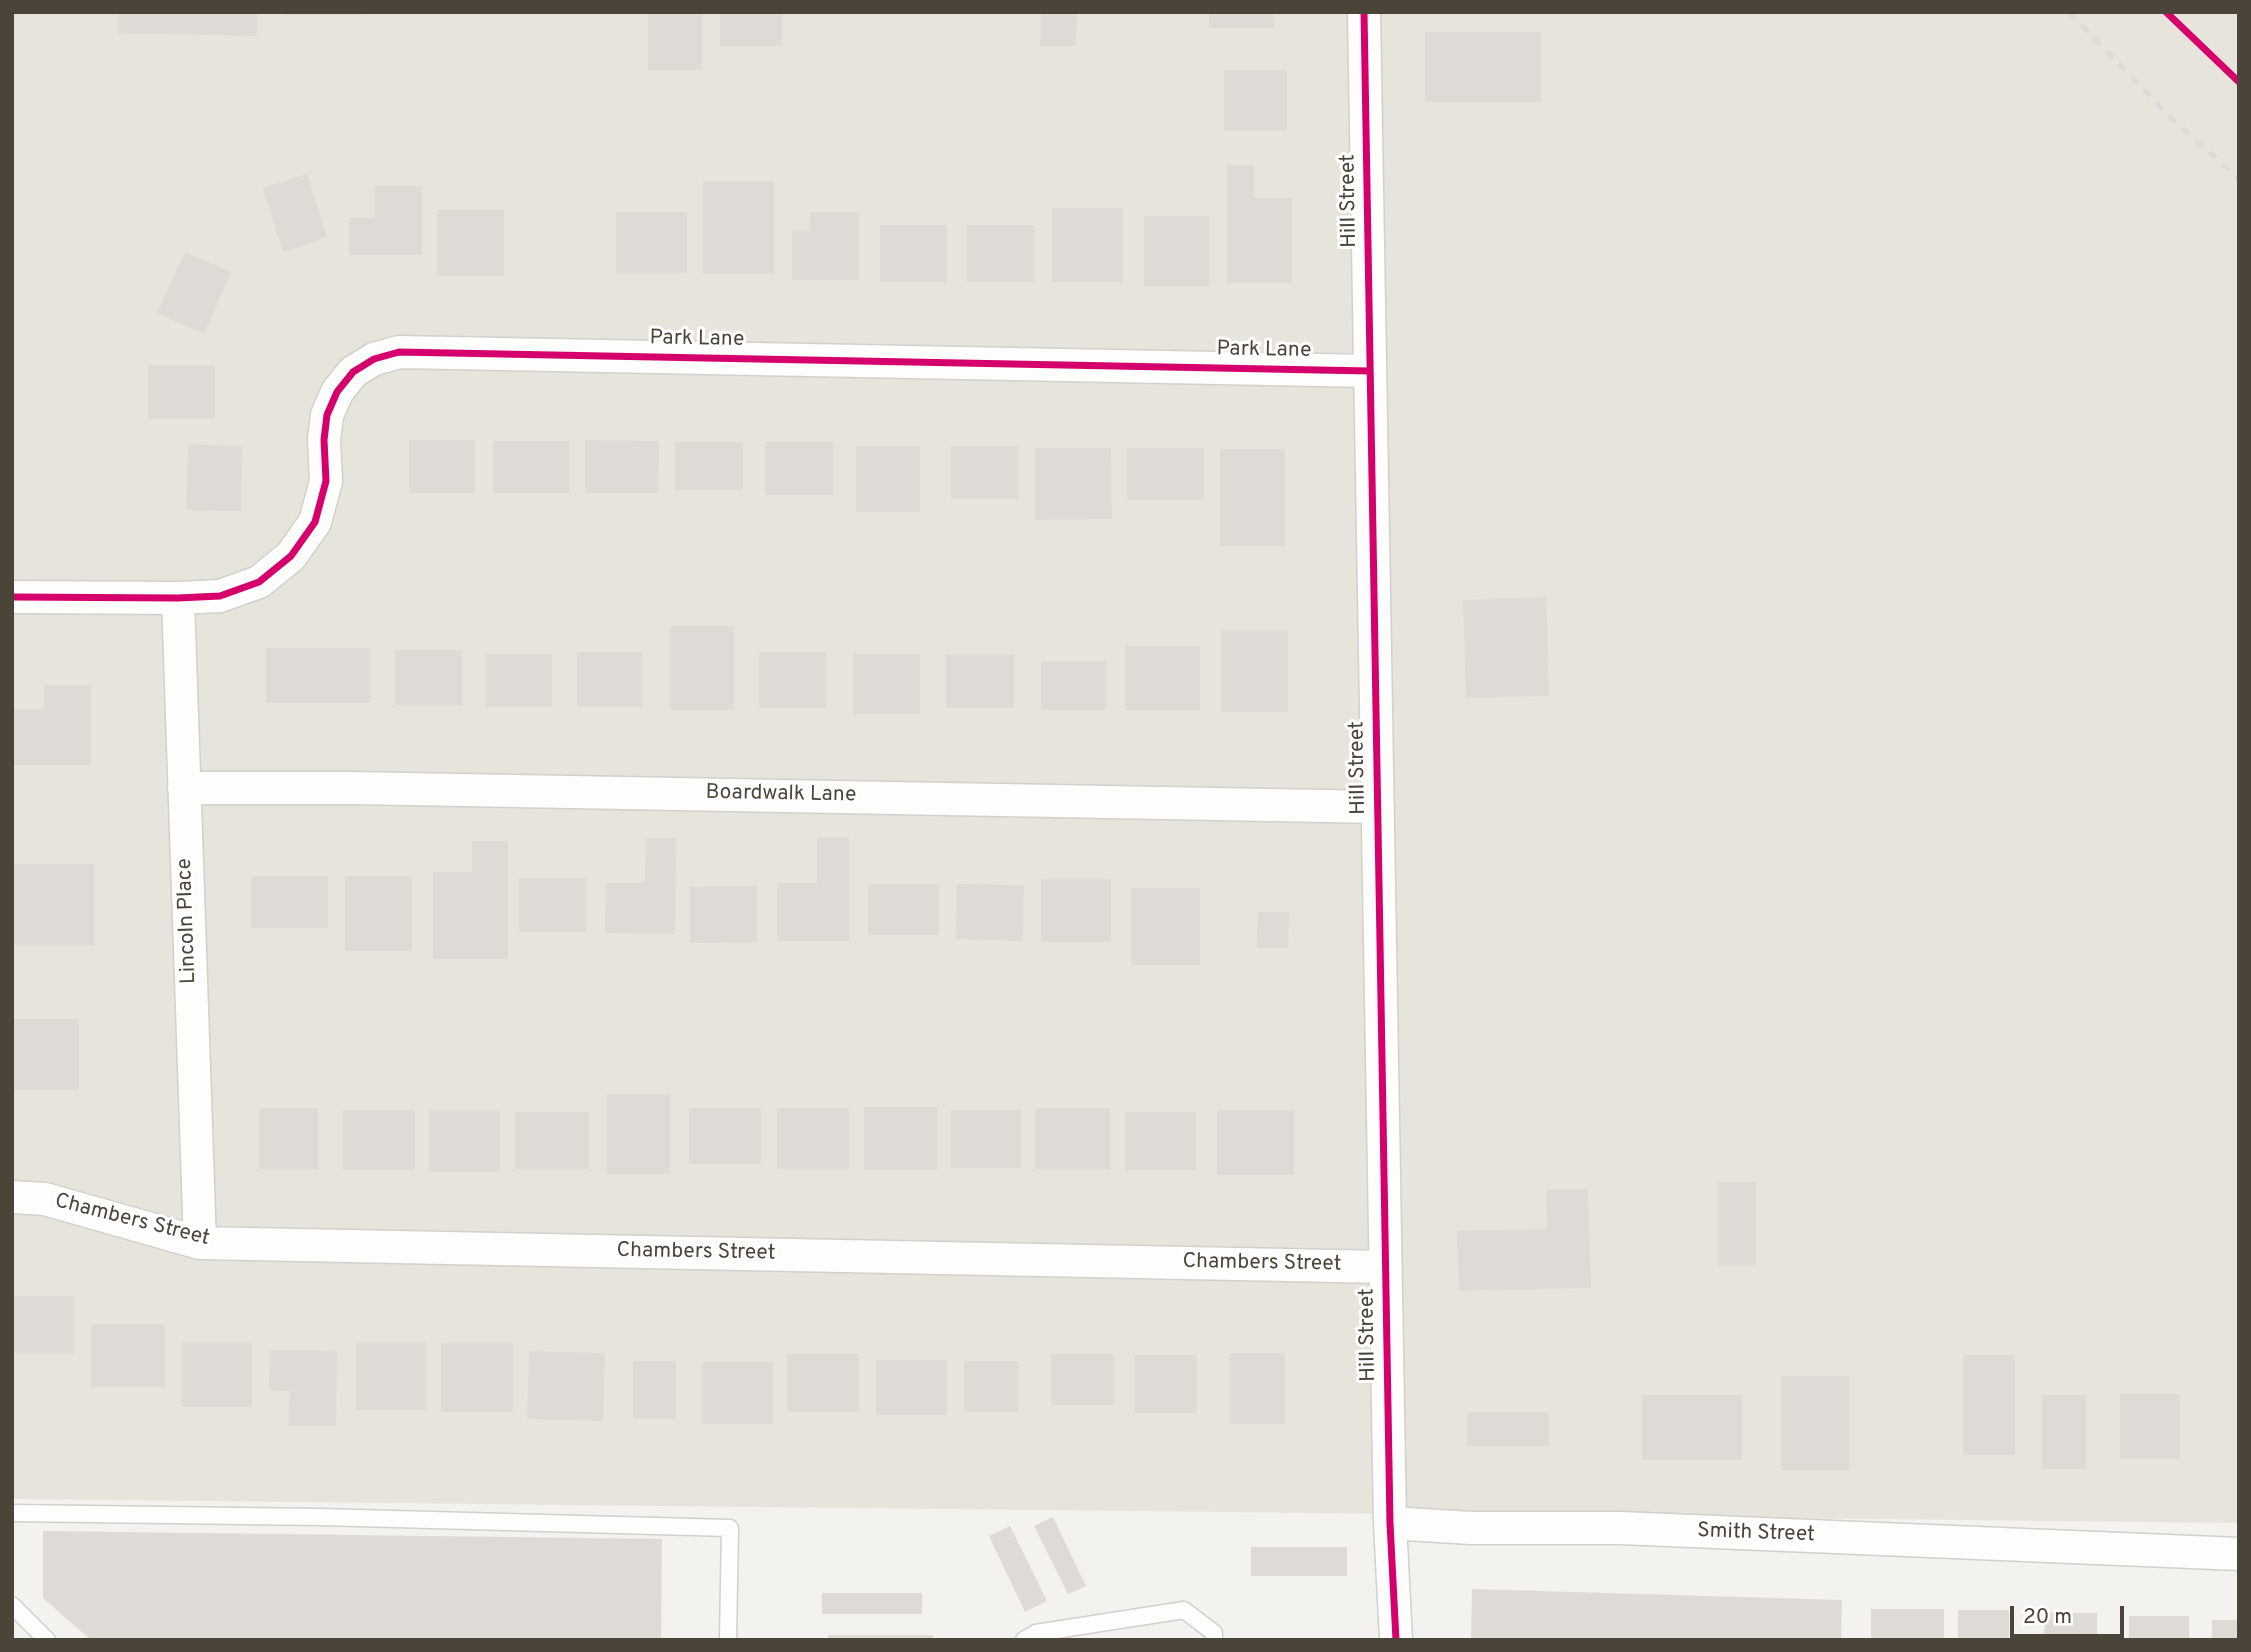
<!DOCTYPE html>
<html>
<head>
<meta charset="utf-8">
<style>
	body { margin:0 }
	#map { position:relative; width:2251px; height:1652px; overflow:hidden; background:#f4f2ee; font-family:Overpass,sans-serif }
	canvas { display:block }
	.frame { position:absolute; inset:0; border:14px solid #4b4439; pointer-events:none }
	.scale { position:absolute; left:2010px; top:1606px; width:114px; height:32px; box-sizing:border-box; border:4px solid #4b4439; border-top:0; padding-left:9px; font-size:21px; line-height:24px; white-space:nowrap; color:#4b4439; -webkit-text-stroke:5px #fff; paint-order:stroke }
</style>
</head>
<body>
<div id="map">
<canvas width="2251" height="1652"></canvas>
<div class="frame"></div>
<div class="scale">20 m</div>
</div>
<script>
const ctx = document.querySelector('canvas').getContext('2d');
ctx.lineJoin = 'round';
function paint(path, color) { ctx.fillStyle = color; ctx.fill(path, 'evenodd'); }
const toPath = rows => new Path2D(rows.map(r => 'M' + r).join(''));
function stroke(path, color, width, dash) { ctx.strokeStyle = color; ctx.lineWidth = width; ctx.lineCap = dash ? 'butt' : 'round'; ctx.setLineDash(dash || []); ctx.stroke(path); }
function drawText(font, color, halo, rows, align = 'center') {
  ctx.font = font + ' Overpass,sans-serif'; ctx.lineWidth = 6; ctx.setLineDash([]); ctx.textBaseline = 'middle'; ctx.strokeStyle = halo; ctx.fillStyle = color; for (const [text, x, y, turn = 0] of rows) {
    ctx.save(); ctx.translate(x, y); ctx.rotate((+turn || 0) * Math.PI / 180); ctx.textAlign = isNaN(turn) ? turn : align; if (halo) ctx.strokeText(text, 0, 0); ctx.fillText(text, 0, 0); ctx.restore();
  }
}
const residential = toPath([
	[12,12,2239,12,2239,1523,12,1499]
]);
const building = toPath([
	[118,12,257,12,257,36,118,33],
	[284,12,363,12,363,15,284,15],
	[648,12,702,12,702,70,648,70],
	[720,12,782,12,782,46,720,46],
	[1041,12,1077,12,1076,46,1040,46],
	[1209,12,1274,12,1274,28,1209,28],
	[1425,32,1541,32,1541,102,1425,102],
	[1224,70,1287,70,1287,131,1224,131],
	[1227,165,1254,165,1254,198,1292,198,1292,283,1227,283],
	[307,174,327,237,283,252,263,188],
	[703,181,774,181,774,274,703,274],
	[375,186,422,186,422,255,349,255,349,218,375,218],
	[1052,208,1123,208,1123,282,1052,282],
	[437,210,504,210,504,276,437,276],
	[616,212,687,212,687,273,616,273],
	[810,212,859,212,859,280,792,280,792,231,810,231],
	[1144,216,1209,216,1209,286,1144,286],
	[880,225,947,225,947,282,880,282],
	[967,225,1034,225,1034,282,967,282],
	[185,252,231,272,204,334,157,313],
	[148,365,215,365,215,419,148,419],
	[409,440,475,440,475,493,409,493],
	[585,440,659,441,658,493,585,493],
	[493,441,569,441,569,493,493,493],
	[675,442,743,442,743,490,675,490],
	[765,442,833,442,833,495,765,495],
	[188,444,242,446,241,511,186,510],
	[856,446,920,446,920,512,856,512],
	[951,446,1018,446,1018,499,951,499],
	[1035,448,1111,448,1112,519,1035,520],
	[1127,448,1204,448,1204,500,1127,500],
	[1220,449,1285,449,1285,546,1220,546],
	[1546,597,1549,696,1466,698,1463,600],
	[670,626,734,626,734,710,670,710],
	[1221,631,1288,631,1288,712,1221,712],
	[1125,646,1200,646,1200,710,1125,710],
	[266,648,370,648,370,703,266,703],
	[395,650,462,650,462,705,395,705],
	[577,652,642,652,642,707,577,707],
	[759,652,826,652,826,708,759,708],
	[486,654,552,654,552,707,486,707],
	[853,654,920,654,920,714,853,714],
	[946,655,1014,655,1014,708,946,708],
	[1041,661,1106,661,1106,710,1041,710],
	[44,685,91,685,91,765,12,765,12,709,44,709],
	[817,837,849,837,849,941,777,941,777,883,817,883],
	[646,838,676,838,675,934,605,933,606,883,645,883],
	[472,841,508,841,508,959,433,959,433,872,472,872],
	[12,864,94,864,94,945,12,945],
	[251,876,328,876,328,928,251,928],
	[345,876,412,876,412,951,345,951],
	[519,878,586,878,586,932,519,932],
	[1041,879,1111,879,1111,942,1041,942],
	[868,884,939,884,939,935,868,935],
	[957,884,1024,885,1023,941,956,939],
	[757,886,757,942,690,943,690,887],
	[1131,888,1200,888,1200,965,1131,965],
	[1258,912,1289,912,1288,948,1257,948],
	[12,1019,79,1019,79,1090,12,1090],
	[607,1094,670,1094,670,1174,607,1174],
	[864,1107,937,1107,937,1170,864,1170],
	[259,1108,318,1108,318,1169,259,1169],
	[689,1108,761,1108,761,1164,689,1164],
	[777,1108,849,1108,849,1169,777,1169],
	[1035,1108,1110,1108,1110,1169,1035,1169],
	[343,1110,415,1110,415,1170,343,1170],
	[951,1110,1021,1110,1021,1168,951,1168],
	[1217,1110,1294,1110,1294,1175,1217,1175],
	[429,1111,500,1111,500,1172,429,1172],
	[515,1112,589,1112,589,1169,515,1169],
	[1125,1112,1196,1112,1196,1170,1125,1170],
	[1718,1182,1756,1182,1756,1265,1718,1265],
	[1546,1189,1588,1189,1591,1288,1459,1291,1457,1231,1547,1229],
	[12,1296,74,1296,74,1353,12,1353],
	[91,1324,165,1324,165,1387,91,1387],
	[182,1343,252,1343,252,1407,182,1407],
	[356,1343,426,1343,426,1410,356,1410],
	[441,1343,513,1343,513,1412,441,1412],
	[270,1350,337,1351,336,1426,288,1426,290,1391,269,1390],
	[529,1351,605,1353,603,1421,527,1419],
	[1230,1353,1285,1353,1285,1424,1230,1424],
	[787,1354,859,1354,859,1412,787,1412],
	[1051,1354,1114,1354,1114,1405,1051,1405],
	[1135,1355,1197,1355,1197,1413,1135,1413],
	[1963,1355,2015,1355,2015,1455,1963,1455],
	[876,1360,947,1360,947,1415,876,1415],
	[633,1361,676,1361,676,1419,633,1419],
	[964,1361,1018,1361,1018,1412,964,1412],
	[702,1362,773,1362,773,1424,702,1424],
	[1781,1376,1849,1376,1849,1470,1781,1470],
	[2120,1394,2180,1394,2180,1459,2120,1459],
	[1642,1395,1742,1395,1742,1460,1642,1460],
	[2042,1395,2086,1395,2086,1469,2042,1469],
	[1467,1412,1549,1412,1549,1446,1467,1446],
	[1053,1517,1086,1586,1068,1594,1034,1526],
	[1010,1526,1047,1601,1025,1612,989,1536],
	[43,1531,662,1539,661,1640,91,1640,43,1598],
	[1251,1547,1347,1547,1347,1576,1251,1576],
	[1472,1589,1842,1600,1841,1640,1471,1640],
	[822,1593,922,1593,922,1614,822,1614],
	[1871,1609,1944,1609,1944,1640,1871,1640],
	[1958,1610,2009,1610,2009,1640,1958,1640],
	[2045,1613,2097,1613,2097,1640,2044,1640],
	[2129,1616,2189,1616,2189,1640,2129,1640],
	[2212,1620,2239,1620,2239,1640,2212,1640],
	[828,1635,933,1635,933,1640,828,1640]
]);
const service = toPath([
	[12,1513,320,1517,730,1528,728,1640],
	[12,1605,47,1640],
	[1024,1640,1036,1633,1184,1610,1214,1633,1214,1640]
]);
const minor = toPath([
	[1364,12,1390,1523,1396,1640],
	[12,597,178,598,220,596,259,582,291,556,315,522,326,481,324,440,327,415,337,392,353,372,374,359,399,352,1370,371],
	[178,598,200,1243],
	[184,788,354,788,1378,807],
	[12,1197,45,1199,200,1243,1385,1267],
	[1390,1523,1471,1528,1620,1528,2239,1554]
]);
const rail = toPath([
	[2069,12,2169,116,2239,179]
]);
const cycleway = toPath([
	[1364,12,1390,1523,1396,1640],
	[2166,12,2239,82],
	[12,597,178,598,220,596,259,582,291,556,315,522,326,481,324,440,327,415,337,392,353,372,374,359,399,352,1370,371]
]);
const streetNames = [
	["Hill Street",1350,201,-91],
	["Park Lane",697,340,1],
	["Park Lane",1264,351,1],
	["Hill Street",1359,768,-91],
	["Boardwalk Lane",781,795,1],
	["Lincoln Place",188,921,-92],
	["Chambers Street",132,1221,14],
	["Chambers Street",696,1253,1],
	["Chambers Street",1262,1264,1],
	["Hill Street",1369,1335,-91],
	["Smith Street",1756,1534,2]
];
paint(residential, '#e7e4dc');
paint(building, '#dedbd6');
stroke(service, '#d2d0cb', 19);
stroke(minor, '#d2d0cb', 35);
stroke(service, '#fdfdfc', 16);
stroke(minor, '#fdfdfc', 32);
stroke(rail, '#dbdbda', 5, [9, 9]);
stroke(cycleway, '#d6006c', 7);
drawText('21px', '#4b4439', '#fff', streetNames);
</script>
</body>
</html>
